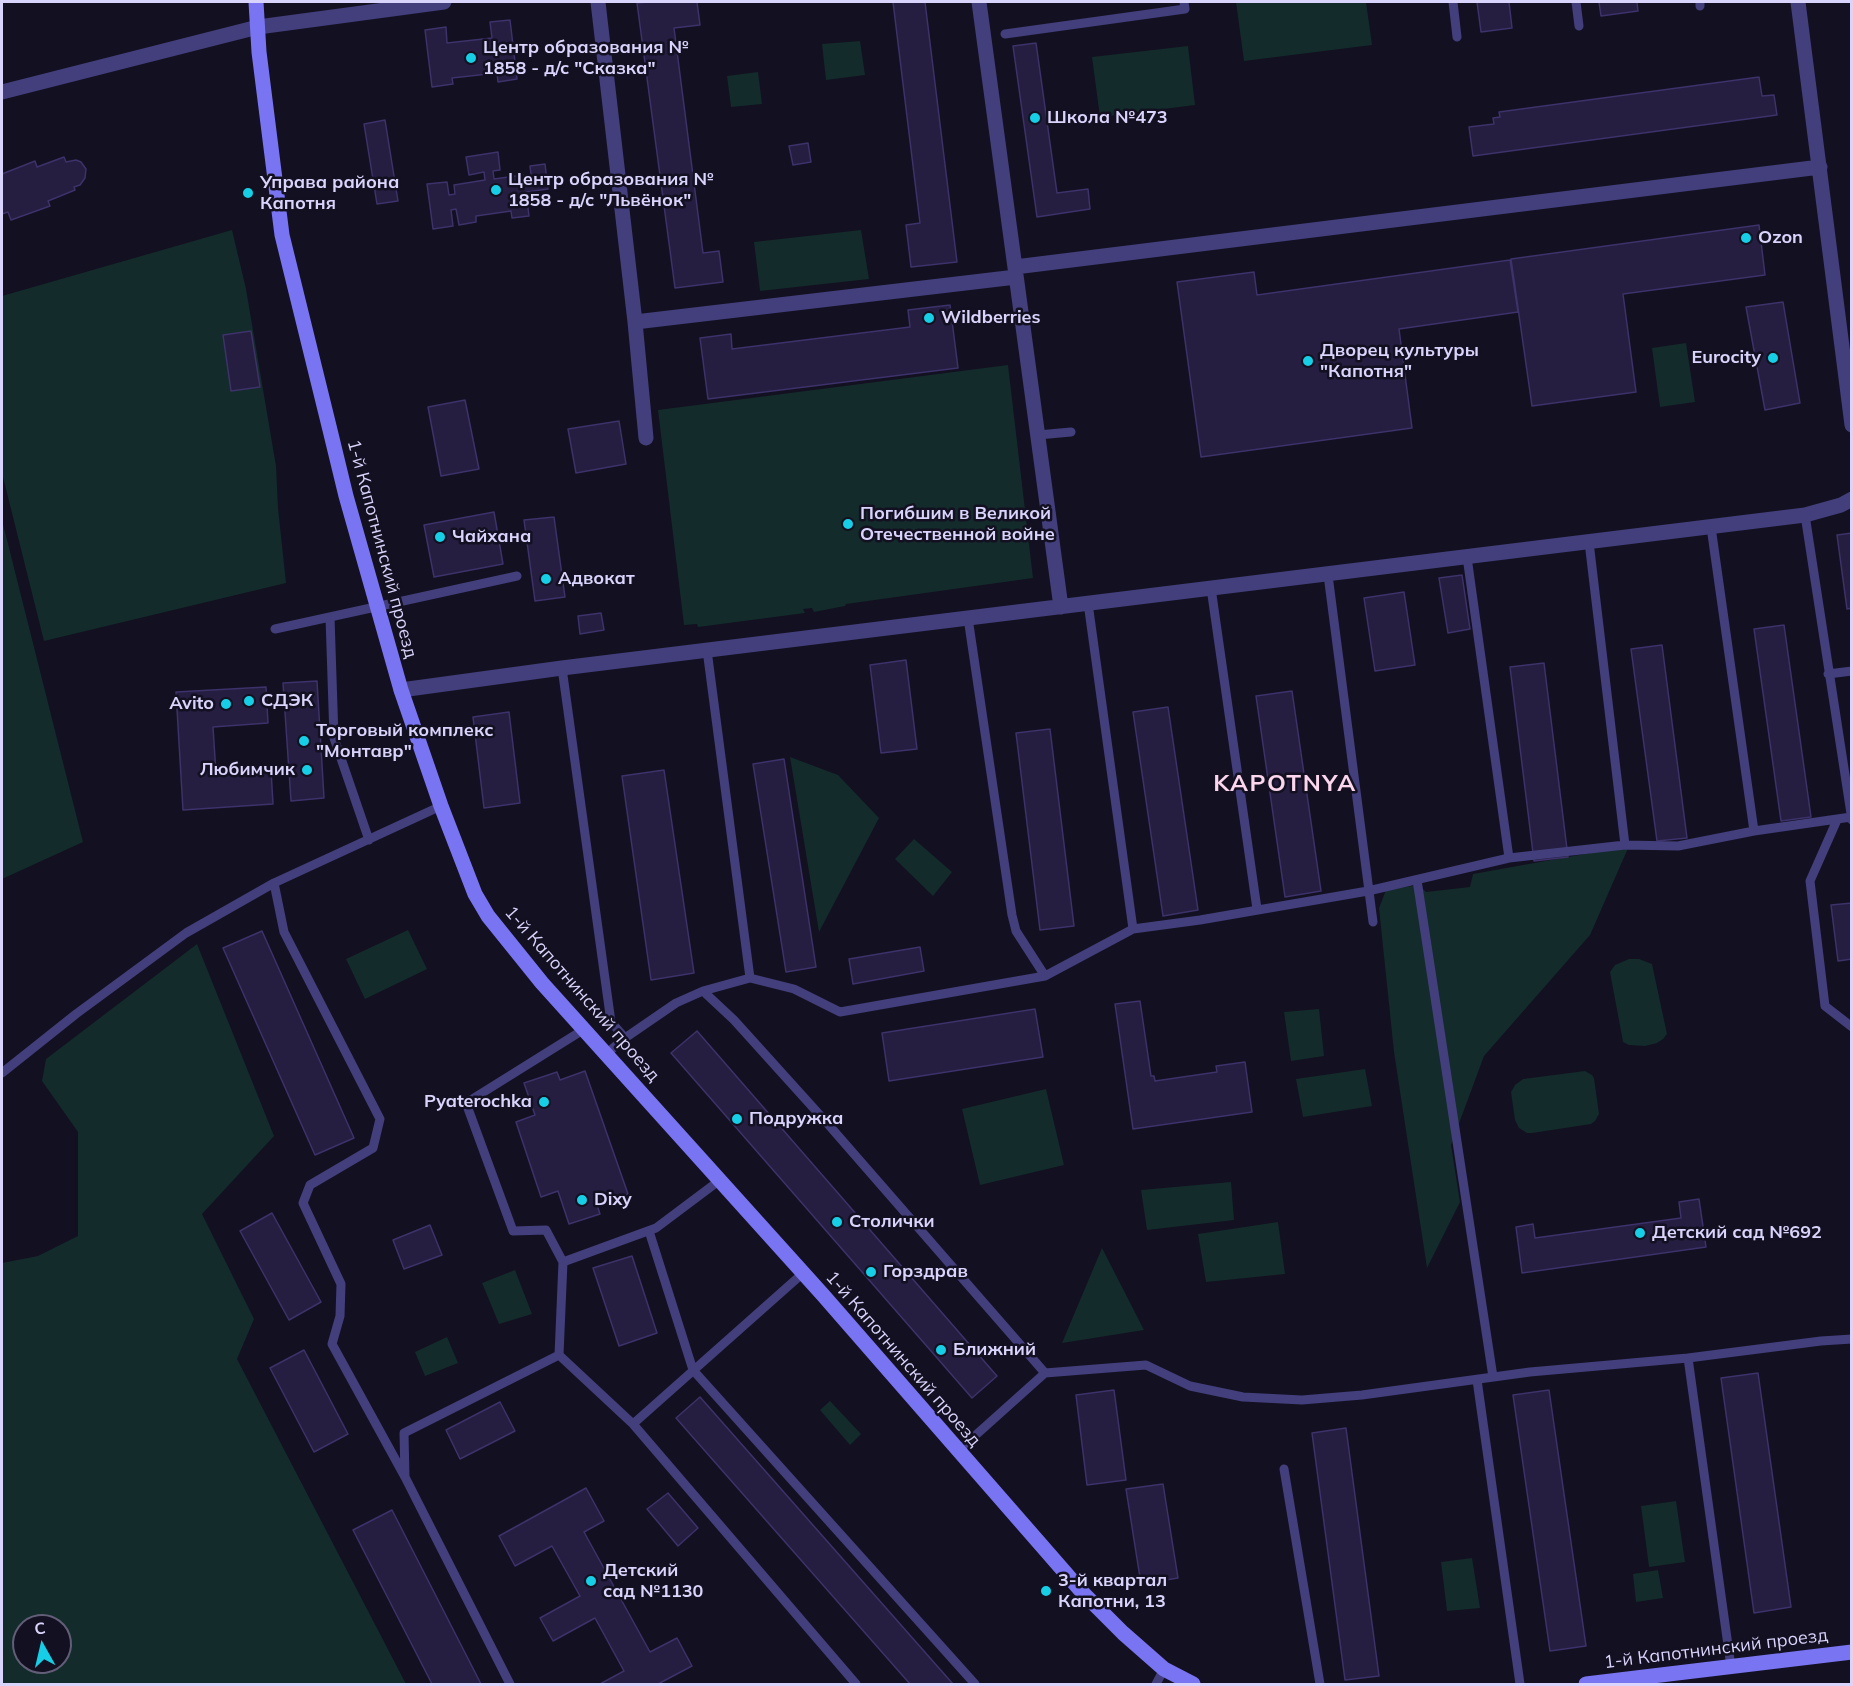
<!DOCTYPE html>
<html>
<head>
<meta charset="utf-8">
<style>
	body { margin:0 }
	#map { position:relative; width:1853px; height:1686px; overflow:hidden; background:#131021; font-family:Mulish,sans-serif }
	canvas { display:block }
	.frame { position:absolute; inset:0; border:3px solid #d9d4fb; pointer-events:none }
	.north { position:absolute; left:12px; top:1614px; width:60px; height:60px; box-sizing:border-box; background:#131021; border:2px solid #625e78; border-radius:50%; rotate:352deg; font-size:16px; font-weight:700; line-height:24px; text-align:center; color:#d9d4fb }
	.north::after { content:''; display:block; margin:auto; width:21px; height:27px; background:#16cee5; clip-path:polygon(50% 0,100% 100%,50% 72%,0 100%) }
</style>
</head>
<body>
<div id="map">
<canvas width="1853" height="1686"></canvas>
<div class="frame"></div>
<div class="north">С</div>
</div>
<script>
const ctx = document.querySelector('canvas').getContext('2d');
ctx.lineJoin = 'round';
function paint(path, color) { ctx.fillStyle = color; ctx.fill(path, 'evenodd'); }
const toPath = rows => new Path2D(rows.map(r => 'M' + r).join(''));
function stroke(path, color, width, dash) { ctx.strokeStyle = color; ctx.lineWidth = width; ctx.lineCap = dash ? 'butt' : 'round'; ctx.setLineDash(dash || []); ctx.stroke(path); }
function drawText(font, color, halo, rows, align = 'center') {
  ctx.font = font + ' Mulish,sans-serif'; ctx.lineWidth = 5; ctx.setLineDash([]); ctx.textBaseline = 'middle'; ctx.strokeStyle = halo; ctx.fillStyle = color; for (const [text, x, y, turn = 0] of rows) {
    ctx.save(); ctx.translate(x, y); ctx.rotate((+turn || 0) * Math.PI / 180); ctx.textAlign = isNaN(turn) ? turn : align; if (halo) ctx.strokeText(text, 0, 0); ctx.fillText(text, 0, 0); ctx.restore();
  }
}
const green = toPath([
	[1236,2,1366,2,1372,45,1244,61],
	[860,41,865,75,826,80,822,44],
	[1188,46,1195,105,1100,117,1092,57],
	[758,72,762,104,731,107,727,76],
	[232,230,246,289,276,466,278,508,286,583,44,641,2,473,2,296],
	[861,230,869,279,760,291,754,242],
	[1686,343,1695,402,1660,407,1652,348],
	[1008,365,1033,578,846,604,845,606,814,612,812,608,803,609,805,613,698,627,697,624,684,625,658,410],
	[2,520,83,842,2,879],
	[790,757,838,775,879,818,819,932],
	[914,839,952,872,933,896,895,859],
	[1629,846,1590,935,1484,1056,1451,1145,1460,1202,1427,1268,1394,1052,1379,908,1386,890,1419,885,1426,892,1470,887,1473,874],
	[408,930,427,969,365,999,346,959],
	[197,944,274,1136,202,1214,254,1319,237,1359,406,1684,2,1684,2,1263,38,1256,78,1236,78,1132,42,1081,46,1059],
	[24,1626,60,1626,60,1662,24,1662],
	[1629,959,1639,959,1652,964,1667,1034,1663,1039,1657,1043,1645,1046,1629,1045,1623,1042,1610,972,1615,965],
	[1319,1009,1324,1056,1291,1061,1284,1012],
	[1365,1069,1372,1106,1303,1117,1296,1079],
	[1585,1071,1592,1075,1594,1078,1599,1114,1595,1121,1591,1124,1532,1133,1527,1133,1519,1128,1515,1120,1511,1092,1515,1085,1523,1079],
	[1046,1089,1064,1165,980,1185,962,1109],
	[1231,1182,1234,1220,1147,1230,1141,1190],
	[1278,1222,1285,1274,1206,1282,1198,1234],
	[1102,1248,1144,1330,1062,1343],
	[515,1270,532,1314,499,1324,482,1283],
	[447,1337,458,1363,425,1376,415,1352],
	[830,1401,861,1434,850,1445,820,1410],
	[1676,1501,1685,1562,1649,1567,1641,1506],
	[1472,1558,1480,1608,1447,1611,1441,1562],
	[1658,1570,1663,1598,1636,1602,1633,1574]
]);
const building = toPath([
	[649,2,697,2,700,25,674,28,703,253,719,251,723,282,675,288,637,3,649,2],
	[893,2,925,2,957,262,911,267,906,225,920,223,893,2],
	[1477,2,1509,2,1512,28,1481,32,1477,2],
	[1599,2,1637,2,1638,11,1601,16,1599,2],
	[510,20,517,79,498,82,497,73,452,78,453,84,432,87,425,30,446,27,447,43,492,38,490,22,510,20],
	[1036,43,1057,193,1088,189,1090,209,1037,217,1013,46,1036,43],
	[1759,77,1762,96,1774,95,1777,115,1473,156,1469,127,1494,124,1493,118,1500,117,1499,112,1759,77],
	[385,120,398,201,377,204,364,124,385,120],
	[808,143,811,162,793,165,789,146,808,143],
	[498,152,500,170,493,171,494,179,523,175,525,184,532,183,530,166,545,164,548,189,526,192,529,216,512,218,511,211,476,216,476,222,459,225,456,209,451,210,453,226,433,229,427,184,447,182,449,195,455,194,454,185,485,180,484,172,469,175,466,157,498,152],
	[64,157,66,162,76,160,81,162,86,169,85,178,80,185,74,187,75,190,48,201,50,206,11,220,8,212,2,214,2,174,35,161,37,167,64,157],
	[1759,225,1765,275,1623,294,1636,392,1532,406,1511,259,1759,225],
	[1510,260,1518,312,1399,329,1412,428,1201,457,1177,282,1254,272,1257,295,1510,260],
	[1783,302,1800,403,1765,410,1746,307,1783,302],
	[950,305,958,368,708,399,700,338,731,334,732,349,910,327,908,310,950,305],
	[251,331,260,387,231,391,223,335,251,331],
	[465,400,479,469,441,476,428,407,465,400],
	[619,421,626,464,576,473,568,429,619,421],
	[494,512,503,564,434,577,424,525,494,512],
	[554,517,565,597,535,601,524,520,554,517],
	[1852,533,1852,608,1847,609,1837,535,1852,533],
	[1462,575,1470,629,1448,633,1439,578,1462,575],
	[1404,592,1415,665,1375,671,1364,598,1404,592],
	[601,613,604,630,580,634,578,616,601,613],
	[1784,625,1811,817,1781,821,1754,629,1784,625],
	[1662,645,1687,838,1657,841,1631,649,1662,645],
	[906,660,917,749,881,753,870,665,906,660],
	[1544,663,1568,857,1534,861,1510,667,1544,663],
	[317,681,324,798,291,801,283,683,317,681],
	[266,687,268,723,213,727,216,774,271,770,273,804,183,810,176,692,266,687],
	[1292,691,1321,891,1285,897,1256,696,1292,691],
	[1168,707,1198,910,1163,916,1133,712,1168,707],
	[509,712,520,803,484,808,473,717,509,712],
	[1050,729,1074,926,1040,930,1016,733,1050,729],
	[784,759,816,967,786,972,753,764,784,759],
	[664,770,694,973,651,980,622,776,664,770],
	[1852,903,1852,959,1838,961,1831,905,1852,903],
	[262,931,354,1138,315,1155,223,948,262,931],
	[920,947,924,971,853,984,849,959,920,947],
	[1140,1001,1151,1076,1154,1076,1155,1081,1217,1072,1216,1066,1245,1062,1252,1112,1133,1129,1115,1004,1140,1001],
	[1035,1009,1043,1057,889,1081,882,1033,1035,1009],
	[697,1031,997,1376,972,1398,671,1053,697,1031],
	[585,1071,628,1194,597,1205,600,1214,569,1224,558,1191,541,1197,516,1122,535,1115,524,1083,557,1072,560,1080,585,1071],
	[1699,1199,1706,1247,1522,1273,1516,1227,1533,1224,1535,1238,1681,1218,1679,1202,1699,1199],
	[272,1213,321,1302,289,1320,240,1231,272,1213],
	[430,1225,442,1255,404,1269,393,1240,430,1225],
	[632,1256,657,1333,619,1346,593,1268,632,1256],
	[304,1350,348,1434,314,1452,270,1368,304,1350],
	[1758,1373,1791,1607,1754,1613,1721,1378,1758,1373],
	[1114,1390,1126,1480,1087,1485,1076,1395,1114,1390],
	[1549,1390,1586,1646,1550,1651,1513,1395,1549,1390],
	[700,1397,953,1684,910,1684,676,1418,700,1397],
	[500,1402,515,1431,460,1459,446,1430,500,1402],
	[1346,1428,1379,1676,1345,1680,1312,1433,1346,1428],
	[1163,1484,1178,1578,1141,1584,1126,1489,1163,1484],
	[586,1488,604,1521,584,1532,650,1652,677,1638,692,1666,658,1684,600,1684,624,1671,595,1618,553,1641,540,1618,580,1596,552,1546,515,1566,499,1536,586,1488],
	[668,1493,698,1528,678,1546,647,1509,668,1493],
	[392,1510,481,1684,432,1684,353,1530,392,1510]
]);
const lane = toPath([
	[1453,2,1457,37],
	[1576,2,1579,26],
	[1700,2,1700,6],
	[1005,34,1185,9,1184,2],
	[1038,435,1071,432],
	[1805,515,1852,820],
	[1711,527,1754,831],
	[1589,542,1625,845],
	[1467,557,1509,858],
	[1328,575,1373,922],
	[1211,588,1257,909],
	[1088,603,1133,929],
	[330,617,334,738,369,840],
	[968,618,1012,915,1016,931,1045,976],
	[275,629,517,576],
	[707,650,750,978],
	[562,668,611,1022,625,1038],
	[1828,674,1852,671],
	[1837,820,1810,881,1825,1006,1852,1027],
	[1417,880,1493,1377],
	[274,883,284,932,380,1119,373,1148,310,1185,303,1203,341,1284,340,1316,332,1344,405,1477],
	[703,991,734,1020,827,1123,1045,1373],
	[606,1054,625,1038,676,1003,703,991,750,978,794,989,840,1012,1045,976,1133,929,1200,920,1368,891,1509,858,1625,845,1678,846,1754,831,1851,817],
	[2,1073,76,1014,186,933,274,883,441,806],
	[649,1231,693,1370,975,1684],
	[563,1262,546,1230,513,1231,466,1103,583,1030],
	[802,1274,633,1424,856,1684],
	[1688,1358,1731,1667],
	[1477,1380,1520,1684],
	[633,1424,559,1355,563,1262,656,1228,720,1180],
	[958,1451,1045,1373,1146,1365,1190,1386,1243,1397,1302,1400,1362,1395,1530,1372,1688,1358,1821,1341,1852,1339],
	[1284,1469,1320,1684],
	[510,1684,405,1477,404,1433,559,1355],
	[1156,1684,1164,1669]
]);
const street = toPath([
	[598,2,635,322,646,438],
	[979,2,1061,607],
	[1798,2,1852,425],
	[2,92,258,27,444,2],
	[1015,267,1820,167],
	[635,322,1016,277],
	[401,690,562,668,1805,515,1841,505,1852,499]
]);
const secondary = toPath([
	[256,2,259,52,282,235,330,430,346,496,401,690,441,806,475,894,488,916,542,983,823,1295,1083,1593,1123,1633,1164,1669,1193,1684],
	[1586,1684,1852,1652]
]);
const markers = [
	[471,58,6,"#16cee5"],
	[1035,118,6,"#16cee5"],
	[496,190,6,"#16cee5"],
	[248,193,6,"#16cee5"],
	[1746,238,6,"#16cee5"],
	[929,318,6,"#16cee5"],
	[1773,358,6,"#16cee5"],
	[1308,361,6,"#16cee5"],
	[848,524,6,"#16cee5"],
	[440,537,6,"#16cee5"],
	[546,579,6,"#16cee5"],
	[249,701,6,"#16cee5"],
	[226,704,6,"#16cee5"],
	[304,741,6,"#16cee5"],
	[307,770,6,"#16cee5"],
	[544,1102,6,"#16cee5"],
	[737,1119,6,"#16cee5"],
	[582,1200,6,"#16cee5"],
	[837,1222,6,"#16cee5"],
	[1640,1233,6,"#16cee5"],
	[871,1272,6,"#16cee5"],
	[941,1350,6,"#16cee5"],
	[591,1581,6,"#16cee5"],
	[1046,1591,6,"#16cee5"]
];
const poiNames = [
	["Центр образования №",483,48],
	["1858 - д/с \"Сказка\"",483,69],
	["Школа №473",1047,118],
	["Центр образования №",508,180],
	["1858 - д/с \"Львёнок\"",508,201],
	["Управа района",260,183],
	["Капотня",260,204],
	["Ozon",1758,238],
	["Wildberries",941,318],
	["Дворец культуры",1320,351],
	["\"Капотня\"",1320,372],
	["Eurocity",1761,358,"right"],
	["Погибшим в Великой",860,514],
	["Отечественной войне",860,535],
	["Чайхана",452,537],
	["Адвокат",558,579],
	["СДЭК",261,701],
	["Avito",214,704,"right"],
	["Торговый комплекс",316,731],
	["\"Монтавр\"",316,752],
	["Любимчик",295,770,"right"],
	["Pyaterochka",532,1102,"right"],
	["Подружка",749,1119],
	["Dixy",594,1200],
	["Столички",849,1222],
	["Детский сад №692",1652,1233],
	["Горздрав",883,1272],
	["Ближний",953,1350],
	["Детский",603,1571],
	["сад №1130",603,1592],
	["3-й квартал",1058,1581],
	["Капотни, 13",1058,1602]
];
const streetNames = [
	["1-й Капотнинский проезд",382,549,75],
	["1-й Капотнинский проезд",582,994,49],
	["1-й Капотнинский проезд",903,1359,49],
	["1-й Капотнинский проезд",1716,1649,-7]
];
const districtNames = [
	["KAPOTNYA",1285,784]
];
paint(green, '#132b2a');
paint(building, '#251e40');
stroke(building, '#3d326a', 1.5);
stroke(lane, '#423f7c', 9);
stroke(street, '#423f7c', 15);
stroke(secondary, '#7974f2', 15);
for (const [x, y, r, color] of markers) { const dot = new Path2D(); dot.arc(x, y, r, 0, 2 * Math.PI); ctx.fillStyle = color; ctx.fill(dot); stroke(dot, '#131021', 2); }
drawText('bold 18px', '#d9d4fb', '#131021', poiNames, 'left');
drawText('18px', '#d9d4fb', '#131021', streetNames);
ctx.letterSpacing = '1.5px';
drawText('bold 24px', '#fbd6ed', '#131021', districtNames);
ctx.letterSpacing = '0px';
</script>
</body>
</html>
